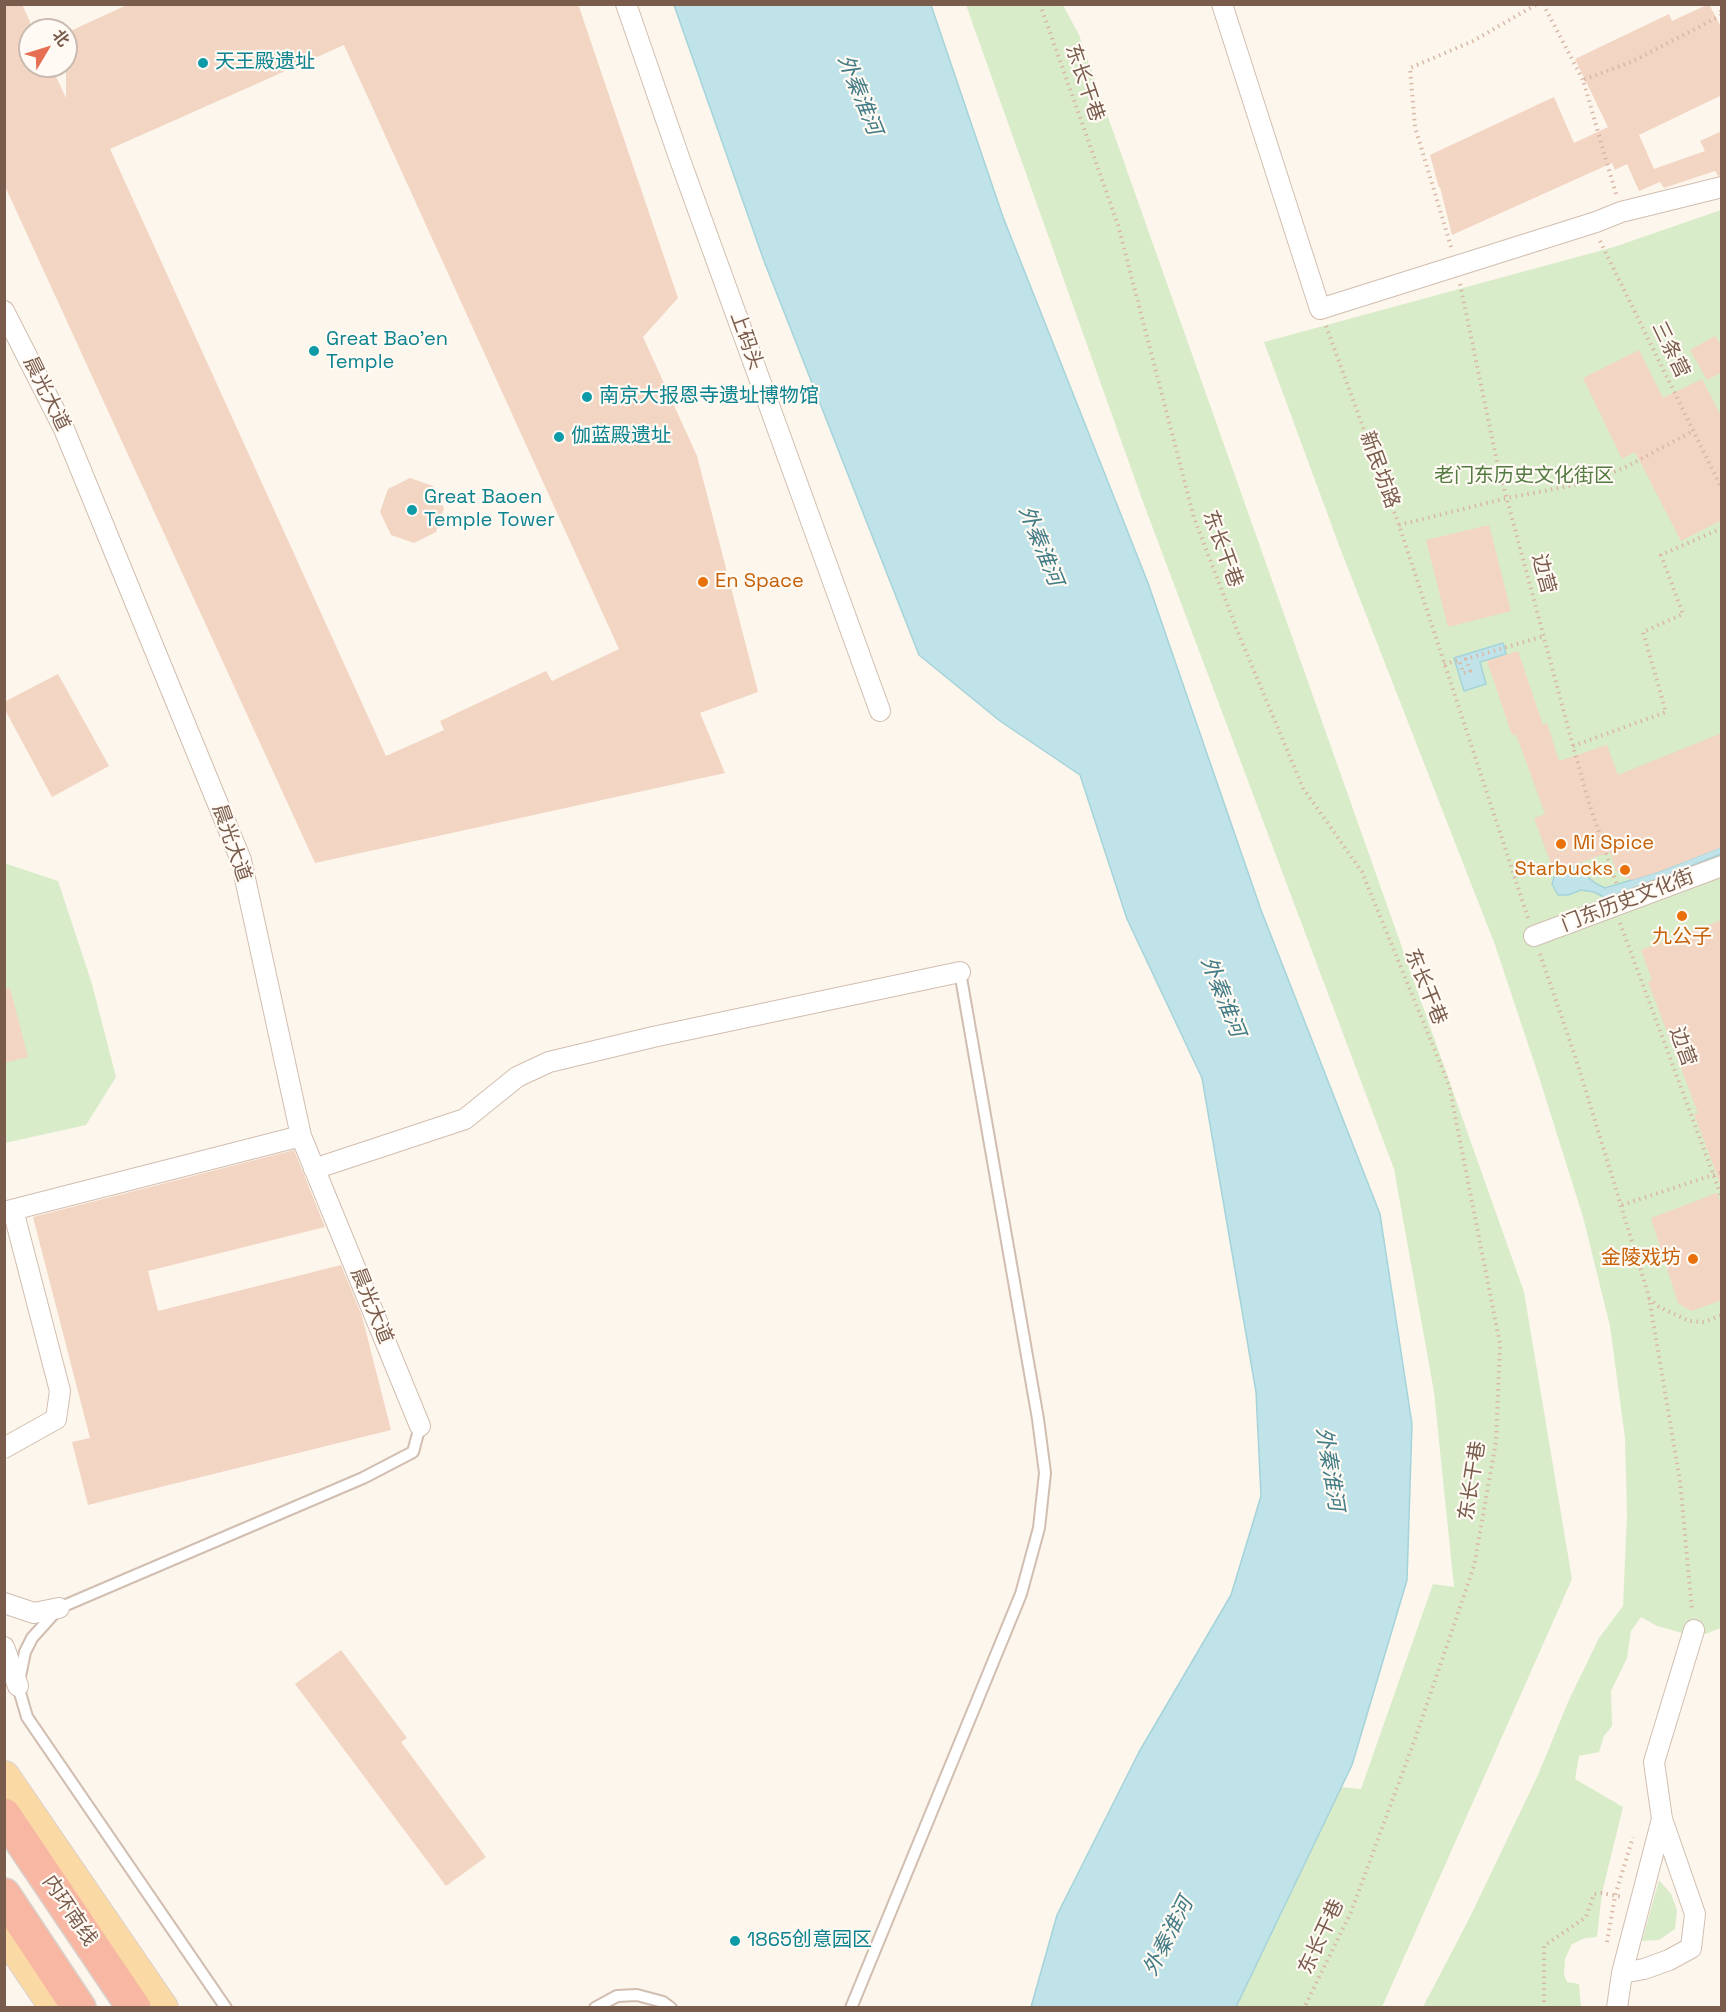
<!DOCTYPE html>
<html>
<head>
<meta charset="utf-8">
<style>
	body { margin:0 }
	#map { position:relative; width:1726px; height:2012px; overflow:hidden; background:#fdf6ec; font-family:"Space Grotesk","Noto Sans SC",sans-serif }
	canvas { display:block }
	.frame { position:absolute; inset:0; border:6px solid #7a5c4d; pointer-events:none }
	.north { position:absolute; left:18px; top:18px; width:60px; height:60px; box-sizing:border-box; background:#fffaf3; border:2px solid #cabbb1; border-radius:50%; rotate:52deg; font-size:16px; font-weight:700; line-height:24px; text-align:center; color:#7a5c4d }
	.north::after { content:''; display:block; margin:auto; width:21px; height:27px; background:#e76f51; clip-path:polygon(50% 0,100% 100%,50% 72%,0 100%) }
</style>
</head>
<body>
<div id="map">
<canvas width="1726" height="2012"></canvas>
<div class="frame"></div>
<div class="north">北</div>
</div>
<script>
const ctx = document.querySelector('canvas').getContext('2d');
ctx.lineJoin = 'round';
function paint(path, color) { ctx.fillStyle = color; ctx.fill(path, 'evenodd'); }
const toPath = rows => new Path2D(rows.map(r => 'M' + r).join(''));
function stroke(path, color, width, dash) { ctx.strokeStyle = color; ctx.lineWidth = width; ctx.lineCap = dash ? 'butt' : 'round'; ctx.setLineDash(dash || []); ctx.stroke(path); }
function drawText(font, color, halo, rows, align = 'center') {
  ctx.font = font + ' "Space Grotesk","Noto Sans SC",sans-serif'; ctx.lineWidth = 4.5; ctx.setLineDash([]); ctx.textBaseline = 'middle'; ctx.strokeStyle = halo; ctx.fillStyle = color; for (const [text, x, y, turn = 0] of rows) {
    ctx.save(); ctx.translate(x, y); ctx.rotate((+turn || 0) * Math.PI / 180); ctx.textAlign = isNaN(turn) ? turn : align; if (halo) ctx.strokeText(text, 0, 0); ctx.fillText(text, 0, 0); ctx.restore();
  }
}
const green = toPath([
	[966,5,1063,5,1079,35,1524,1292,1572,1579,1382,2007,1236,2007,1341,1787,1361,1789,1433,1584,1454,1587,1434,1392,1394,1169,1143,502],
	[1721,210,1721,1628,1697,1637,1657,1626,1641,1617,1631,1631,1627,1658,1611,1691,1612,1726,1604,1736,1599,1752,1579,1756,1575,1779,1623,1807,1602,1893,1597,1937,1586,1938,1572,1944,1565,1959,1564,1975,1567,1982,1579,1984,1581,2007,1423,2007,1470,1917,1538,1775,1568,1702,1599,1638,1623,1606,1627,1515,1625,1438,1610,1326,1583,1217,1539,1077,1495,945,1340,548,1264,342,1614,247],
	[4,863,58,881,92,984,116,1077,86,1125,5,1143],
	[1659,1880,1671,1894,1677,1910,1675,1929,1659,1940,1642,1941]
]);
const water = toPath([
	[674,5,931,5,1003,217,1148,583,1261,910,1380,1214,1412,1424,1407,1580,1352,1765,1236,2007,1031,2007,1057,1915,1139,1752,1231,1595,1261,1496,1256,1392,1202,1078,1127,919,1080,775,1000,721,919,655,764,261,674,5],
	[1503,643,1506,654,1480,662,1486,684,1464,691,1454,658,1503,643],
	[1721,847,1721,854,1620,894,1604,897,1594,892,1581,890,1568,895,1558,895,1552,884,1554,877,1566,874,1571,867,1576,867,1595,883,1605,888,1661,871,1721,847]
]);
const building = toPath([
	[4,4,22,4,30,22,30,66,51,66,66,98,66,33,129,4,578,4,678,298,643,337,697,456,758,692,700,713,725,773,315,863,4,184],
	[344,45,619,649,552,681,546,671,440,721,444,730,386,756,110,149],
	[1709,4,1722,29,1722,95,1639,135,1654,169,1705,151,1700,141,1722,131,1722,175,1718,176,1712,165,1715,171,1664,188,1660,182,1639,191,1627,164,1615,170,1612,163,1452,235,1440,187,1439,188,1430,155,1554,97,1574,143,1608,127,1575,59,1669,14,1672,21],
	[1715,336,1722,346,1722,372,1707,380,1690,350],
	[1639,350,1663,398,1702,379,1722,418,1722,520,1681,541,1635,452,1622,459,1583,378],
	[410,478,433,486,444,508,436,532,414,543,391,535,380,512,388,489],
	[1489,525,1511,611,1448,627,1426,540],
	[1518,651,1543,725,1547,723,1559,761,1607,745,1618,775,1722,733,1722,847,1661,871,1632,880,1624,877,1616,871,1610,852,1554,872,1534,818,1545,814,1516,734,1512,735,1487,661],
	[58,674,109,766,52,797,4,708,4,702],
	[1722,920,1722,1183,1720,1183,1694,1114,1698,1113,1648,982,1652,980,1641,950],
	[10,988,28,1057,4,1063,4,989],
	[294,1150,325,1227,148,1271,158,1311,341,1265,362,1316,391,1430,88,1505,72,1442,90,1438,33,1217],
	[1717,1193,1722,1206,1722,1300,1691,1311,1678,1303,1651,1218],
	[341,1650,407,1738,401,1742,486,1857,446,1886,295,1684]
]);
const path = toPath([
	[1040,4,1118,225,1194,518,1239,635,1303,788,1362,872,1449,1085,1500,1344,1496,1442,1474,1566,1415,1739,1351,1912,1304,2008],
	[1543,4,1583,80],
	[1719,4,1722,13],
	[1616,194,1583,80,1631,62,1722,15],
	[1600,241,1722,489],
	[1451,247,1415,127,1410,68,1473,41,1537,4],
	[1460,284,1497,462,1573,746,1590,806,1617,885],
	[1326,326,1399,525,1528,918],
	[1399,525,1507,498,1585,483,1624,468,1693,431],
	[1444,664,1459,660,1463,673,1470,671,1466,659,1544,636],
	[1573,746,1666,712,1643,632,1683,614,1661,555,1722,528],
	[1620,923,1722,1198],
	[1540,954,1576,1059,1649,1297,1680,1481,1692,1610],
	[1622,1205,1722,1172],
	[1649,1298,1659,1307,1689,1321,1704,1322,1722,1315],
	[1607,1942,1615,1896,1633,1837],
	[1544,2008,1544,1946,1586,1917,1594,1894,1602,1893,1622,1897]
]);
const lane = toPath([
	[226,2008,27,1717,18,1686,25,1652,32,1638,59,1608,363,1478,413,1452,420,1426],
	[595,2008,617,1996,637,1995,663,2002,671,2008],
	[851,2008,1021,1594,1039,1528,1045,1473,1038,1419,960,972]
]);
const street = toPath([
	[626,4,680,160,880,711],
	[1222,4,1320,309,1596,222,1621,212,1722,187],
	[4,311,64,429,241,860,301,1136,420,1426],
	[1534,936,1722,866],
	[314,1169,465,1119,517,1077,549,1062,653,1037,960,972],
	[4,1212,301,1136],
	[4,1448,56,1419,60,1391,13,1210],
	[4,1603,34,1613,59,1608],
	[4,1647,18,1686],
	[1622,1973,1644,1969,1669,1960,1691,1948,1695,1914,1662,1819],
	[1617,2008,1622,1973,1662,1819,1654,1762,1694,1630]
]);
const primary = toPath([
	[4,1777,162,2008],
	[4,1931,56,2008]
]);
const highway = toPath([
	[4,1815,134,2008],
	[4,1895,79,2008]
]);
const markers = [
	[203,63,6,"#0f9aa8"],
	[314,351,6,"#0f9aa8"],
	[587,397,6,"#0f9aa8"],
	[559,437,6,"#0f9aa8"],
	[412,510,6,"#0f9aa8"],
	[703,582,6,"#e8710a"],
	[1561,844,6,"#e8710a"],
	[1625,870,6,"#e8710a"],
	[1682,916,6,"#e8710a"],
	[1693,1259,6,"#e8710a"],
	[735,1941,6,"#0f9aa8"]
];
const cultureNames = [
	["天王殿遗址",215,63],
	["Great Bao'en",326,340],
	["Temple",326,363],
	["南京大报恩寺遗址博物馆",599,397],
	["伽蓝殿遗址",571,437],
	["Great Baoen",424,498],
	["Temple Tower",424,521],
	["1865创意园区",747,1941]
];
const streetNames = [
	["东长干巷",1084,83,71],
	["上码头",746,341,70],
	["三条营",1670,350,64],
	["晨光大道",46,394,64],
	["新民坊路",1379,470,70],
	["东长干巷",1222,549,70],
	["边营",1543,574,75],
	["晨光大道",231,843,71],
	["门东历史文化街",1628,901,-21],
	["东长干巷",1425,987,68],
	["边营",1682,1047,70],
	["晨光大道",371,1306,68],
	["东长干巷",1473,1481,-81],
	["内环南线",69,1911,56],
	["东长干巷",1322,1937,-65]
];
const parkNames = [
	["老门东历史文化街区",1524,477]
];
const foodNames = [
	["En Space",715,582],
	["Mi Spice",1573,844],
	["Starbucks",1613,870,"right"],
	["九公子",1682,938,"center"],
	["金陵戏坊",1681,1259,"right"]
];
const waterNames = [
	["外秦淮河",859,95,68],
	["外秦淮河",1040,546,68],
	["外秦淮河",1222,997,68],
	["外秦淮河",1329,1469,81],
	["外秦淮河",1169,1937,-63]
];
paint(green, '#d8ecc9');
paint(water, '#bfe3e8');
stroke(water, '#a5d3da', 1.5);
paint(building, '#f3d5c3');
stroke(lane, '#d1beb0', 14);
stroke(street, '#d1beb0', 22);
stroke(primary, '#dad1cd', 34);
stroke(highway, '#dad1cd', 36);
stroke(path, '#d9b8a5', 4, [1.5, 4.5]);
stroke(lane, '#fff', 10);
stroke(street, '#fff', 20);
stroke(primary, '#fbd9a5', 32);
stroke(highway, '#f7b7a3', 33);
for (const [x, y, r, color] of markers) { const dot = new Path2D(); dot.arc(x, y, r, 0, 2 * Math.PI); ctx.fillStyle = color; ctx.fill(dot); stroke(dot, '#fffaf3', 2); }
drawText('20px', '#0d838f', '#fffaf3', cultureNames, 'left');
drawText('20px', '#7a5c4d', '#fffaf3', streetNames);
drawText('20px', '#537a41', '#fffaf3', parkNames);
drawText('20px', '#c56008', '#fffaf3', foodNames, 'left');
drawText('italic 21px', '#437c86', '#fffaf3', waterNames);
</script>
</body>
</html>
